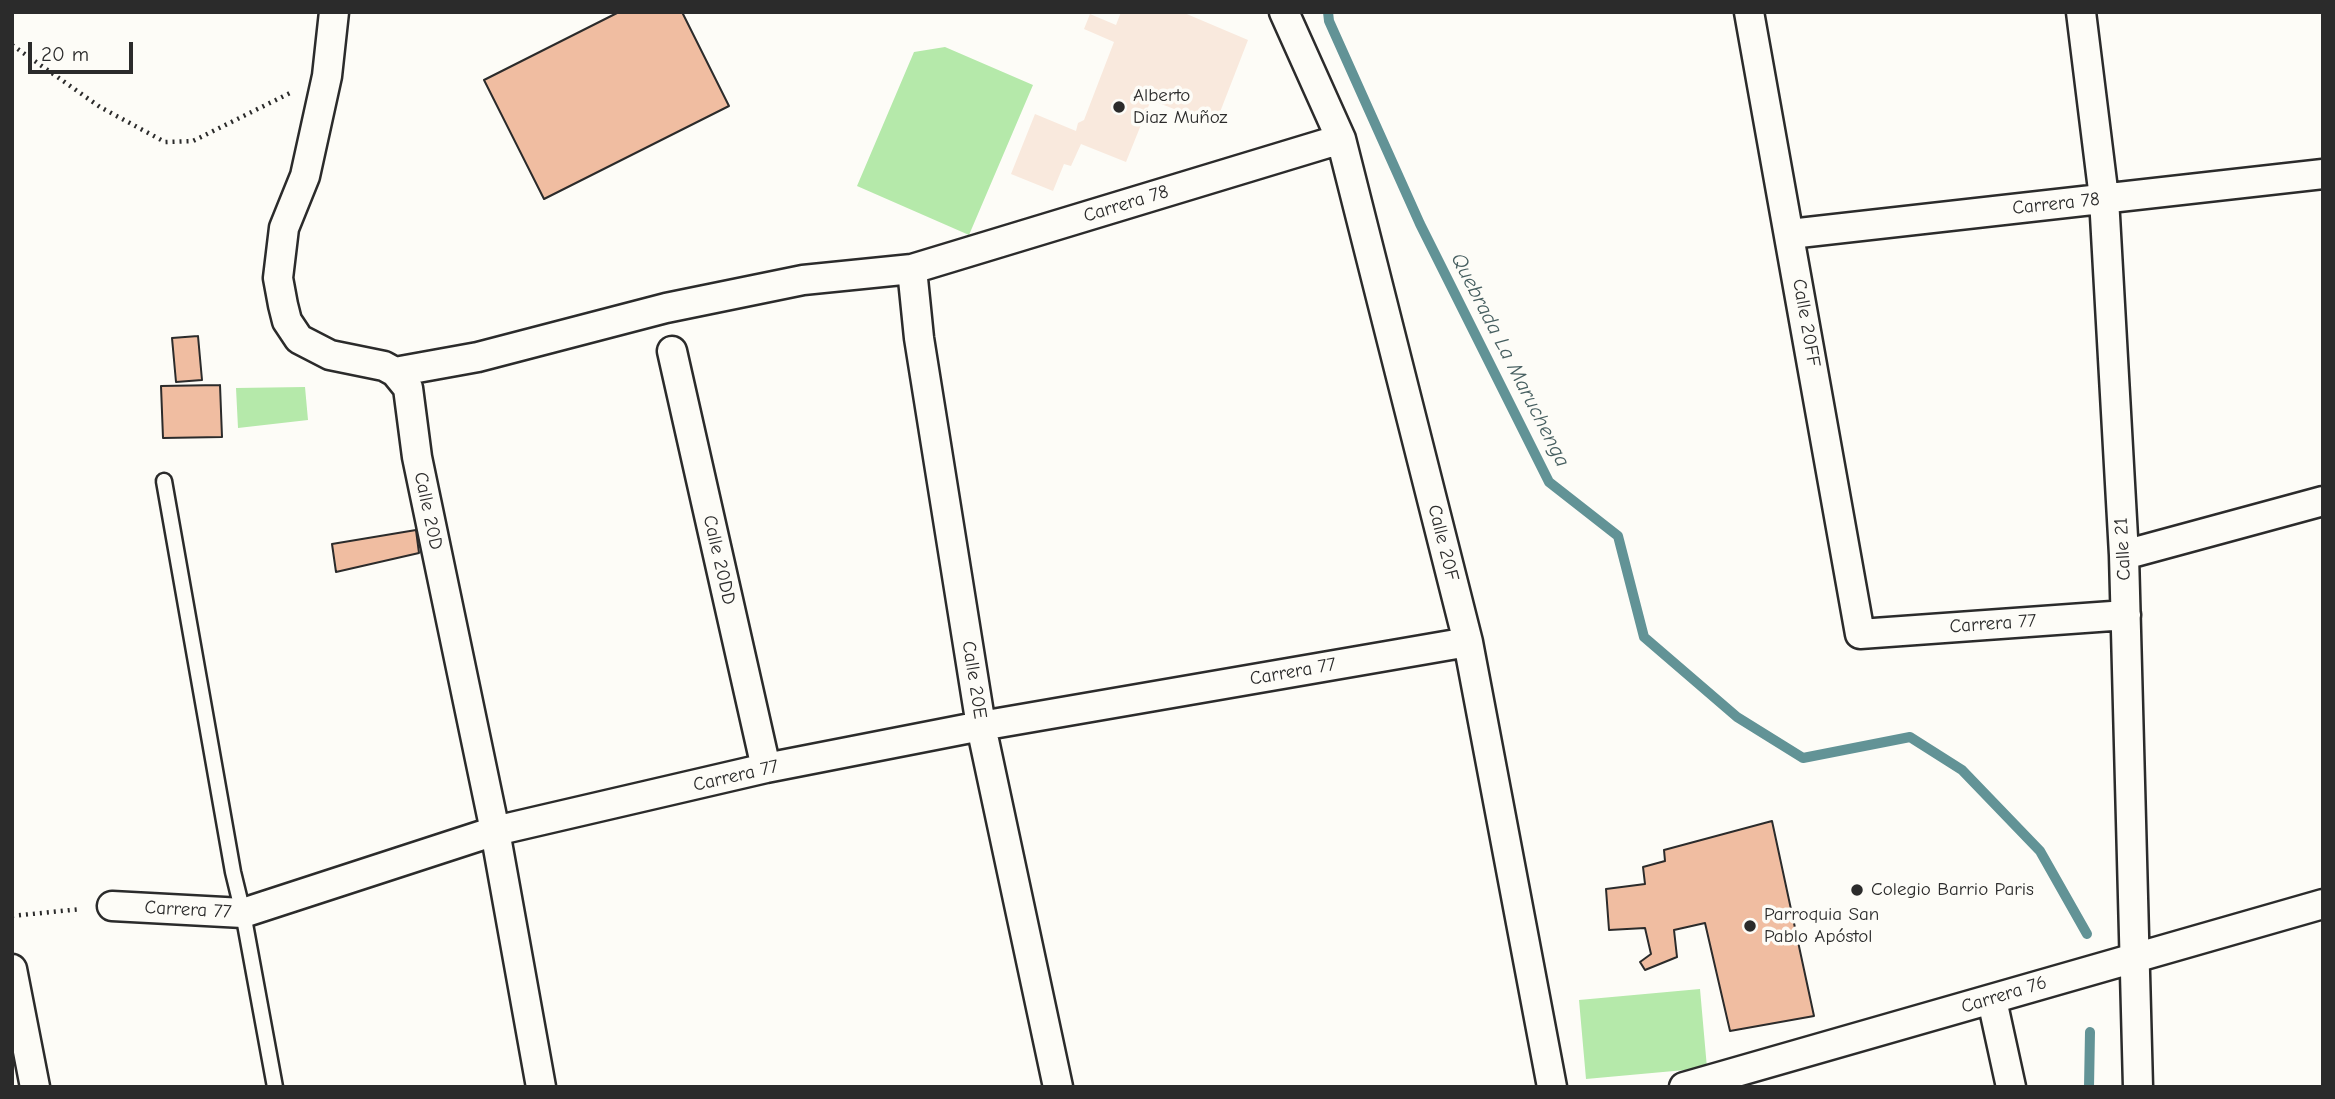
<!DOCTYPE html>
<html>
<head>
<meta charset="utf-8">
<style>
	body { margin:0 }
	#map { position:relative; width:2335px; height:1099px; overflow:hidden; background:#fdfcf7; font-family:"Comic Neue",sans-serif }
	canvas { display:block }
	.frame { position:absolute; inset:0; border:14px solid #2b2b2b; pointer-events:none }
	.scale { position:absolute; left:28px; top:42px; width:105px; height:32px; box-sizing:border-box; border:4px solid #2b2b2b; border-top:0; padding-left:9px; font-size:21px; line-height:24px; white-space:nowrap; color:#2b2b2b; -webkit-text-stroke:5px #fdfcf7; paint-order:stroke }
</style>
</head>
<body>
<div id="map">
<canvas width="2335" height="1099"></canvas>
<div class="frame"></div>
<div class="scale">20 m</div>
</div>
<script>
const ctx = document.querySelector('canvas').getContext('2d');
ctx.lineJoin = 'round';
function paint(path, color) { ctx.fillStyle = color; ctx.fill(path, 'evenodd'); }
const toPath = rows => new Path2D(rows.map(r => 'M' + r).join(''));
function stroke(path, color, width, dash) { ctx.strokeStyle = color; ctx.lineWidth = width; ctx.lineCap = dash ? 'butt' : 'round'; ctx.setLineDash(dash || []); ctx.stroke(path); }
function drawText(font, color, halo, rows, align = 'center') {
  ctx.font = font + ' "Comic Neue",sans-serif'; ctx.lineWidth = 7; ctx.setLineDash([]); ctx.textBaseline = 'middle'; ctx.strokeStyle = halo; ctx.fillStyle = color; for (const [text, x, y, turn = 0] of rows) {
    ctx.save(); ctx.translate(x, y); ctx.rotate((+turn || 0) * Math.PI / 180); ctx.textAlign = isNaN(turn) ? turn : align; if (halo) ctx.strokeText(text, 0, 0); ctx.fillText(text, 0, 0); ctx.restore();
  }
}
const built = toPath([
	[1121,12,1182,12,1248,40,1215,125,1151,100,1126,162,1081,144,1071,166,1064,164,1053,191,1011,174,1035,114,1076,131,1078,123,1084,120,1114,42,1084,29,1090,14,1116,25]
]);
const green = toPath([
	[945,47,1033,85,969,235,857,186,914,52],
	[305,387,308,420,238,428,236,388],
	[1700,989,1707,1068,1586,1079,1579,1000]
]);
const stream = toPath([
	[1328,12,1329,21,1420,224,1549,482,1618,536,1644,637,1737,717,1803,758,1910,737,1962,770,2040,851,2087,934],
	[2089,1087,2090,1032]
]);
const building = toPath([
	[619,12,682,12,729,106,544,199,484,80,619,12],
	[198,336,202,380,176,382,172,338,198,336],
	[220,385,222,437,163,438,161,386,220,385],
	[416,530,419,553,336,572,332,544,416,530],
	[1772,821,1814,1016,1730,1031,1705,923,1674,930,1677,957,1645,970,1640,962,1651,954,1645,928,1609,930,1606,889,1645,884,1643,867,1665,861,1664,850,1772,821]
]);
const path = toPath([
	[12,45,100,107,165,142,193,141,290,93],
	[12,916,81,909]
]);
const lane = toPath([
	[164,481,233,872,243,913,275,1087]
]);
const street = toPath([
	[334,12,327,76,305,176,284,228,278,278,283,305,287,321,299,339,330,355,384,366,395,372,408,388,417,457,495,831,541,1087],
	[1284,12,1341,139,1468,642,1552,1087],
	[1749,12,1860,634,2126,615],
	[2081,12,2104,198,2124,555,2138,1087],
	[1790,234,2323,174],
	[912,269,919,338,981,726,1058,1087],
	[672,351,766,768],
	[395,372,478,357,666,308,803,280,912,269,1341,139],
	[2124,555,2323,501],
	[112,906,243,913,495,831,766,768,981,726,1468,642],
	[12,969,35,1087],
	[1992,1000,2011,1087],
	[1684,1087,2323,904]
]);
const markers = [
	[1119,107,7,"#2b2b2b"],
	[1857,890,7,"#2b2b2b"],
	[1750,926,7,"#2b2b2b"]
];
const poiNames = [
	["Alberto",1133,96],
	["Diaz Muñoz",1133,118],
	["Colegio Barrio Paris",1871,890],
	["Parroquia San",1764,915],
	["Pablo Apóstol",1764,937]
];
const streetNames = [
	["Carrera 78",1126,204,-17],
	["Carrera 78",2056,204,-6],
	["Calle 20FF",1806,323,80],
	["Calle 20D",428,511,78],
	["Calle 20F",1443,543,76],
	["Calle 21",2123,549,-93],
	["Calle 20DD",719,560,77],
	["Carrera 77",1993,624,-4],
	["Carrera 77",1293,672,-10],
	["Calle 20E",974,680,81],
	["Carrera 77",736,776,-13],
	["Carrera 77",188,910,3],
	["Carrera 76",2004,995,-17]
];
const waterNames = [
	["Quebrada La Maruchenga",1510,360,63]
];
paint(built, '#f9e9dd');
paint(green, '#b5e9aa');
stroke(stream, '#629396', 10);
paint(building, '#f0bda1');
stroke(building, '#2b2b2b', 2);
stroke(lane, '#2b2b2b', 19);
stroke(street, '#2b2b2b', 33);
stroke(path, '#2b2b2b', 4.5, [2, 5]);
stroke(lane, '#fdfcf7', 14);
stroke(street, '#fdfcf7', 28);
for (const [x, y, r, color] of markers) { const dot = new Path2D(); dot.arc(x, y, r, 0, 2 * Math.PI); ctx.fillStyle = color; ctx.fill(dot); stroke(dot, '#fdfcf7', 2.5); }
drawText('19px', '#2b2b2b', '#fdfcf7', poiNames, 'left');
drawText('19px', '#2b2b2b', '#fdfcf7', streetNames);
drawText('italic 21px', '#475f60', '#fdfcf7', waterNames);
</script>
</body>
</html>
